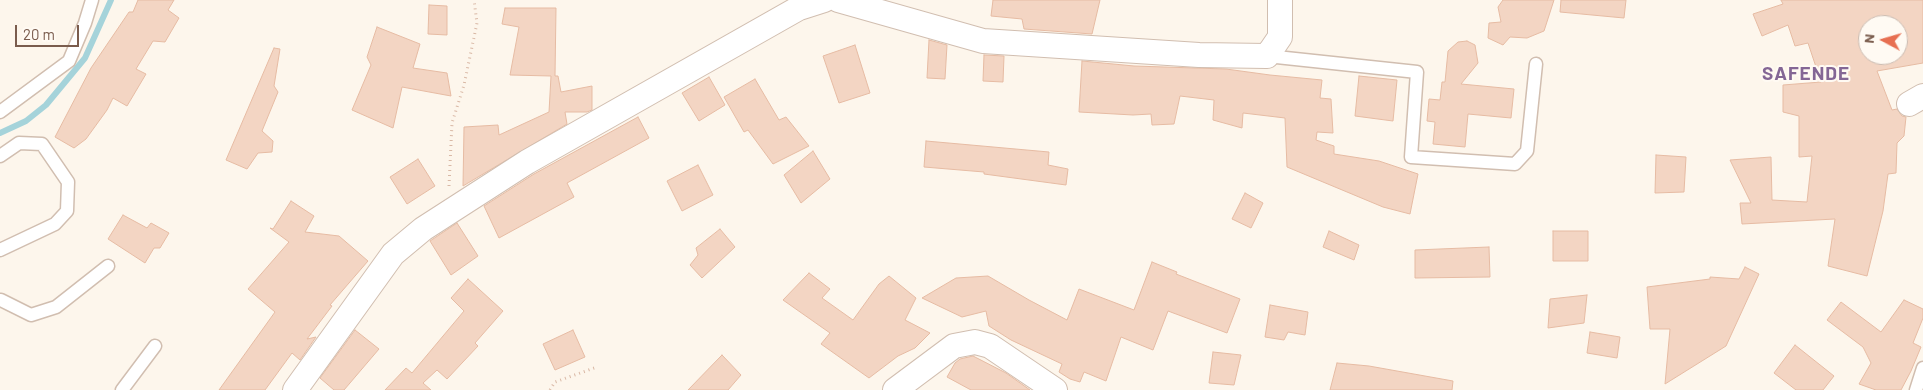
<!DOCTYPE html>
<html>
<head>
<meta charset="utf-8">
<style>
	body { margin:0 }
	#map { position:relative; width:1923px; height:390px; overflow:hidden; background:#fdf6ec; font-family:Barlow,sans-serif }
	canvas { display:block }
	.north { position:absolute; left:1858px; top:15px; width:50px; height:50px; box-sizing:border-box; background:#fffaf3; border:1px solid #cabbb1; border-radius:50%; rotate:276deg; font-size:14px; font-weight:700; line-height:20px; text-align:center; color:#7a5c4d }
	.north::after { content:''; display:block; margin:auto; width:18px; height:22px; background:#e76f51; clip-path:polygon(50% 0,100% 100%,50% 72%,0 100%) }
	.scale { position:absolute; left:15px; top:25px; width:64px; height:22px; box-sizing:border-box; border:2px solid #7a5c4d; border-top:0; padding-left:6px; font-size:15px; line-height:18px; white-space:nowrap; color:#7a5c4d; -webkit-text-stroke:4px #fffaf3; paint-order:stroke }
</style>
</head>
<body>
<div id="map">
<canvas width="1923" height="390"></canvas>
<div class="north">N</div>
<div class="scale">20 m</div>
</div>
<script>
const ctx = document.querySelector('canvas').getContext('2d');
ctx.lineJoin = 'round';
const toPath = rows => new Path2D(rows.map(r => 'M' + r).join(''));
function stroke(path, color, width, dash) { ctx.strokeStyle = color; ctx.lineWidth = width; ctx.lineCap = dash ? 'butt' : 'round'; ctx.setLineDash(dash || []); ctx.stroke(path); }
function paint(path, color) { ctx.fillStyle = color; ctx.fill(path, 'evenodd'); }
function drawText(font, color, halo, rows, align = 'center') {
  ctx.font = font + ' Barlow,sans-serif'; ctx.lineWidth = 4; ctx.setLineDash([]); ctx.textBaseline = 'middle'; ctx.strokeStyle = halo; ctx.fillStyle = color; for (const [text, x, y, turn = 0] of rows) {
    ctx.save(); ctx.translate(x, y); ctx.rotate((+turn || 0) * Math.PI / 180); ctx.textAlign = isNaN(turn) ? turn : align; if (halo) ctx.strokeText(text, 0, 0); ctx.fillText(text, 0, 0); ctx.restore();
  }
}
const stream = toPath([
	[0,133,26,121,46,105,85,58,111,0]
]);
const building = toPath([
	[138,0,174,0,168,10,179,18,165,42,153,41,136,69,146,74,127,106,113,98,107,110,86,139,74,148,55,137,91,68,129,12,133,12,138,0],
	[993,0,1100,0,1092,34,1024,29,1022,19,991,16,993,0],
	[1503,0,1554,0,1544,31,1527,38,1510,37,1503,45,1488,38,1489,23,1501,22,1498,7,1503,0],
	[1561,0,1626,0,1624,18,1560,12,1561,0],
	[1781,0,1923,0,1923,63,1877,71,1892,110,1897,109,1902,116,1906,117,1904,136,1897,143,1896,173,1888,174,1883,211,1867,276,1828,266,1835,219,1742,224,1740,203,1751,203,1730,160,1771,157,1772,200,1807,202,1812,156,1799,157,1799,116,1783,112,1783,85,1821,82,1808,43,1795,46,1788,25,1762,36,1753,14,1783,4,1781,0],
	[1868,25,1898,25,1898,55,1868,55,1868,25],
	[429,5,447,6,447,35,428,34,429,5],
	[505,8,556,8,555,76,558,76,561,92,592,86,592,110,587,112,565,112,567,124,463,186,464,127,498,125,499,135,549,112,551,76,510,75,519,27,502,24,505,8],
	[377,27,420,44,413,68,447,73,451,96,402,87,393,128,352,110,371,65,367,57,377,27],
	[929,40,947,45,945,79,927,78,929,40],
	[1467,41,1475,45,1478,63,1461,84,1514,89,1511,118,1468,114,1465,147,1433,144,1435,122,1427,121,1429,99,1440,100,1442,82,1445,82,1448,51,1458,42,1467,41],
	[855,45,870,93,839,103,823,56,855,45],
	[274,48,280,49,274,86,278,92,262,131,273,141,272,152,258,153,247,169,226,160,274,48],
	[984,55,1004,56,1003,82,983,81,984,55],
	[1082,61,1134,66,1226,69,1270,75,1322,80,1320,98,1331,99,1333,133,1317,132,1316,140,1334,146,1334,154,1379,161,1418,174,1410,214,1383,207,1287,167,1285,118,1243,113,1242,128,1213,120,1214,100,1180,96,1174,124,1152,125,1151,114,1133,115,1079,112,1082,61],
	[1359,76,1397,80,1393,121,1355,116,1359,76],
	[709,77,725,105,699,121,682,93,709,77],
	[755,79,779,120,786,117,809,146,773,164,748,130,744,132,724,97,755,79],
	[638,117,649,138,567,183,574,197,499,238,484,206,534,174,638,117],
	[926,141,1049,152,1048,165,1068,169,1066,185,984,174,984,172,924,167,926,141],
	[813,151,830,179,801,203,784,175,813,151],
	[1656,155,1686,157,1684,192,1655,193,1656,155],
	[418,159,435,186,407,204,390,177,418,159],
	[698,165,713,195,682,211,667,181,698,165],
	[1245,193,1263,203,1251,228,1232,219,1245,193],
	[291,201,314,216,305,232,339,236,368,261,330,305,332,306,307,339,316,337,300,360,292,353,265,390,219,390,275,312,248,289,289,242,270,228,273,229,291,201],
	[123,215,147,228,151,223,169,233,160,248,154,248,145,263,108,239,123,215],
	[457,223,478,256,451,275,430,241,457,223],
	[720,229,735,247,702,278,690,265,698,255,696,248,720,229],
	[1329,231,1359,245,1354,260,1323,247,1329,231],
	[1553,231,1588,231,1588,261,1553,261,1553,231],
	[1489,247,1490,277,1415,278,1415,250,1489,247],
	[1152,262,1177,272,1176,274,1240,299,1227,333,1168,311,1153,350,1121,337,1106,381,1084,372,1080,382,1070,379,1059,372,1062,364,1011,340,989,326,986,311,962,317,922,298,956,278,988,276,1029,300,1067,320,1079,289,1134,310,1152,262],
	[1745,267,1759,274,1726,346,1665,384,1670,329,1650,329,1647,287,1710,279,1710,277,1739,279,1745,267],
	[809,273,830,289,822,298,853,320,879,284,889,276,916,298,905,320,930,333,915,348,898,356,869,378,821,344,830,333,783,300,809,273],
	[468,279,503,311,475,343,478,346,447,379,437,370,423,383,431,390,385,390,406,368,412,373,464,311,451,298,468,279],
	[1587,295,1584,323,1548,328,1550,299,1587,295],
	[1904,300,1923,309,1923,318,1913,343,1921,347,1911,371,1901,390,1876,390,1859,384,1871,363,1863,347,1827,320,1841,302,1881,332,1904,300],
	[1270,305,1308,312,1305,335,1288,332,1284,340,1265,337,1270,305],
	[355,330,379,349,344,390,334,390,320,378,355,330],
	[573,330,585,357,555,370,543,344,573,330],
	[1590,332,1620,337,1617,358,1587,353,1590,332],
	[1795,345,1834,376,1823,390,1796,390,1774,373,1795,345],
	[1213,352,1241,355,1234,385,1209,383,1213,352],
	[722,355,741,375,728,390,688,390,722,355],
	[973,356,1006,373,1030,390,971,390,947,377,955,363,960,359,973,356],
	[1337,363,1369,366,1453,381,1452,390,1330,390,1337,363]
]);
const path = toPath([
	[449,186,452,123,464,85,477,23,474,0],
	[550,390,555,382,597,367]
]);
const service = toPath([
	[1267,56,1417,72,1411,157,1515,164,1527,151,1536,64],
	[0,112,69,61,85,23,92,0],
	[0,156,19,143,42,144,68,182,67,211,55,224,0,250],
	[1,300,31,315,56,307,108,266],
	[122,390,155,346],
	[1916,390,1923,368]
]);
const minor = toPath([
	[838,0,983,41,1199,55,1267,56,1280,37,1280,0],
	[1909,104,1923,96],
	[295,390,393,254,423,229,527,162,799,8,824,0],
	[895,390,954,346,975,342,990,346,1055,390]
]);
const districtNames = [
	["SAFENDE",1806,74]
];
stroke(stream, '#a5d3da', 6);
paint(building, '#f3d5c3');
stroke(building, '#e6bba3', 1);
stroke(service, '#d1beb0', 15);
stroke(minor, '#d1beb0', 26);
stroke(path, '#d9b8a5', 3, [1, 4]);
stroke(service, '#fff', 12);
stroke(minor, '#fff', 24);
ctx.letterSpacing = '1px';
drawText('bold 19px', '#846695', '#fffaf3', districtNames);
ctx.letterSpacing = '0px';
</script>
</body>
</html>
